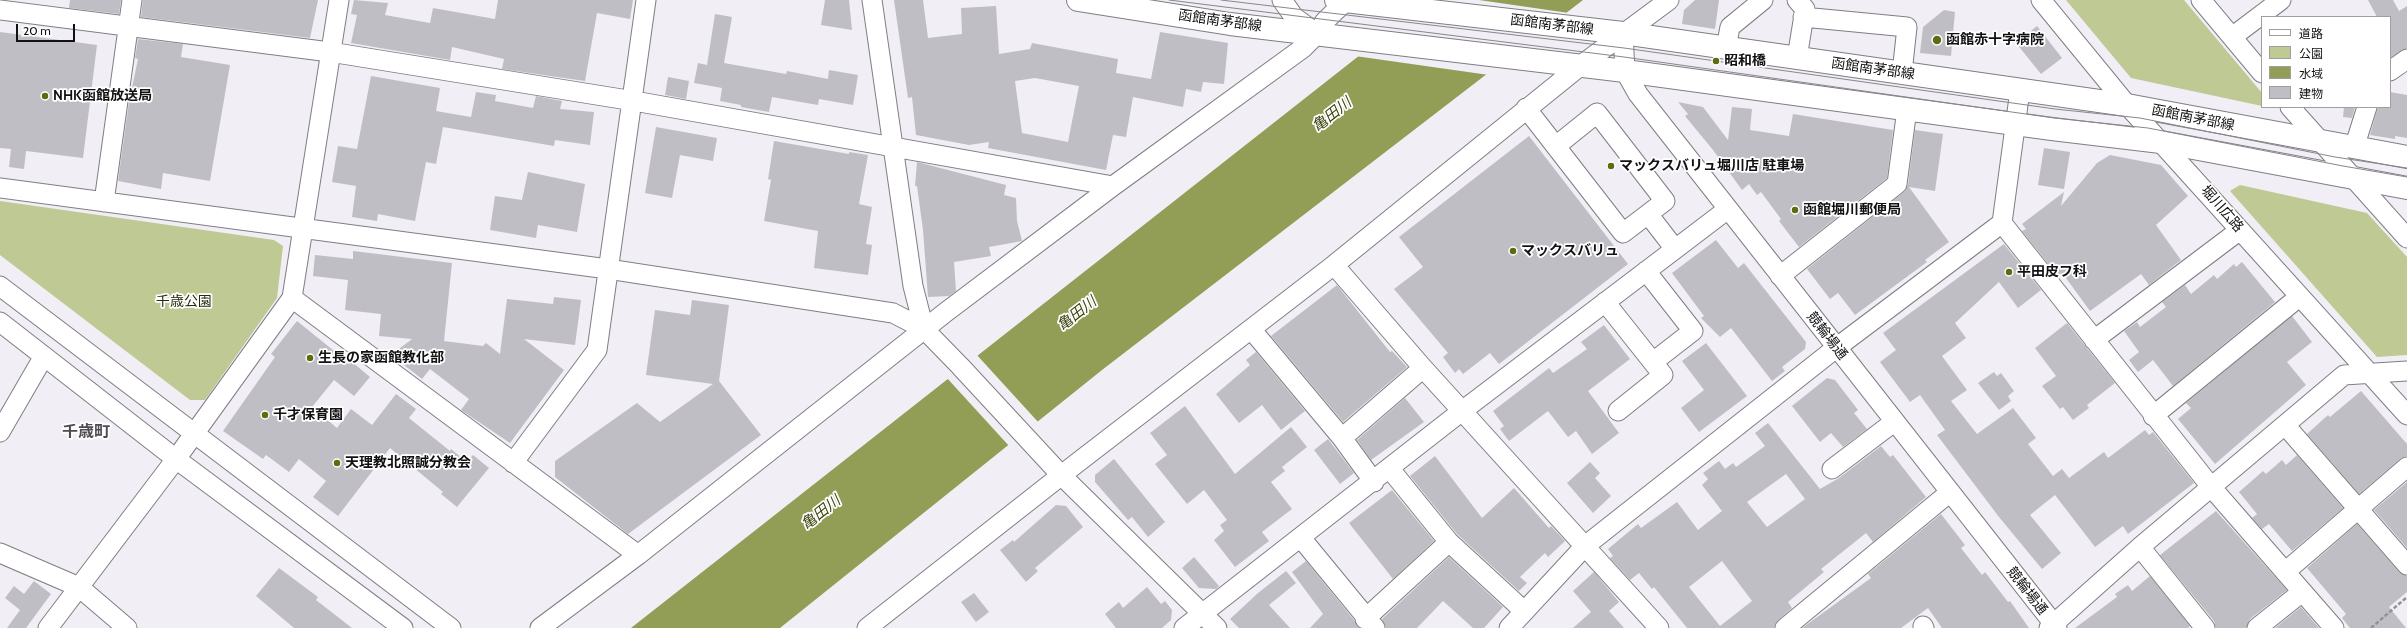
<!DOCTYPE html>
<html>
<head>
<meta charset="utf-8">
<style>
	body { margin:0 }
	#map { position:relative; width:2407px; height:628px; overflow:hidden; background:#f1eef5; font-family:Cabin,"Noto Sans JP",sans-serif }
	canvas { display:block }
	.legend { position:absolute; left:2261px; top:16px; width:130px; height:92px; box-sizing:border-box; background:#fff; border:1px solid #a09fa0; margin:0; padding:5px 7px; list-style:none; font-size:12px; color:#111012 }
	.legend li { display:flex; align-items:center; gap:8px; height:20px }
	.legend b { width:20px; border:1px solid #a09fa0 }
	.scale { position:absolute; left:16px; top:24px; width:59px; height:18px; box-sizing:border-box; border:2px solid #111012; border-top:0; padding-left:5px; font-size:12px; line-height:14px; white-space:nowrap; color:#111012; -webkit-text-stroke:3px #fff; paint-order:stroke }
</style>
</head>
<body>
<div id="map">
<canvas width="2407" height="628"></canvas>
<ul class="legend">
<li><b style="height:5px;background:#fff"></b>道路</li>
<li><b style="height:11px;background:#bfc994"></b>公園</li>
<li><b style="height:11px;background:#929d55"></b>水域</li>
<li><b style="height:11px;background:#c0bec5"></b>建物</li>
</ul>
<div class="scale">20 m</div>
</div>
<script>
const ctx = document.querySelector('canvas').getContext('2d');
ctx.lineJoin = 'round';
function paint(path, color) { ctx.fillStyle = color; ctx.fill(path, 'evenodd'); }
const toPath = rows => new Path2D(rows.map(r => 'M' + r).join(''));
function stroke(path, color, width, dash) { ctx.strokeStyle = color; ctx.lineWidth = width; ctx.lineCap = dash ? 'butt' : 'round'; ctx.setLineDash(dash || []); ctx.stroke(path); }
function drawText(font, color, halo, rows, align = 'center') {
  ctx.font = font + ' Cabin,"Noto Sans JP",sans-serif'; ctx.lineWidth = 3.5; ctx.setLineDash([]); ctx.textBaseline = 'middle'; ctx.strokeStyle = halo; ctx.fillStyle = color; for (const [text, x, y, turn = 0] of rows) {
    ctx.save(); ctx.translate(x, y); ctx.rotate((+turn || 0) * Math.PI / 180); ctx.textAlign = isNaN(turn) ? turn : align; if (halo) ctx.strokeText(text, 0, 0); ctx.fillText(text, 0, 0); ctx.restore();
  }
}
const green = toPath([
	[2066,0,2184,0,2262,93,2262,106,2131,78],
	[2240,185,2367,213,2407,257,2407,355,2377,357,2230,191],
	[0,201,274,240,283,246,277,298,205,400,190,400,0,255]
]);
const water = toPath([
	[1430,0,1583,0,1102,370,780,628,631,628]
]);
const pier = toPath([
	[1426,0,1479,0,1569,13,1489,75,1355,56],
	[976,354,1039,423,1010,447,946,377]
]);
const building = toPath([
	[70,0,121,0,119,14,69,8],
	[143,0,318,0,310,38,141,17],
	[354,0,388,3,385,15,430,23,433,8,495,19,498,0,633,0,630,19,597,13,585,81,502,69,504,59,452,47,450,60,351,43,357,15,351,14],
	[825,0,849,0,852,30,821,25],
	[894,0,923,0,928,38,962,34,961,8,996,6,999,54,1030,49,1032,43,1118,59,1116,73,1151,79,1160,32,1228,43,1224,84,1203,82,1201,92,1186,89,1183,107,1133,97,1126,137,1113,135,1106,170,988,148,989,142,969,145,916,135,912,97,908,98],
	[1035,78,1079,86,1068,142,1022,133,1015,81],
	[1695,0,1719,0,1715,29,1682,24,1684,10],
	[2368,0,2393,0,2399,11,2407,6,2407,48,2390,58,2391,17,2377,17],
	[1944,10,1955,12,1951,56,1920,53,1923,27],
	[715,14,732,17,724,63,786,74,787,71,828,79,829,70,858,75,853,105,819,99,818,105,772,97,769,112,741,107,741,105,720,101,722,88,694,83,698,63,707,65],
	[2037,26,2062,58,2041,74,2016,43],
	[0,32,97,45,83,158,26,151,24,169,9,167,11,149,0,148],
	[138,39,183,44,181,57,230,65,210,181,163,173,161,189,118,181,129,102,138,59,135,58],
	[371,76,440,88,436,111,471,117,476,92,496,95,495,101,533,108,536,96,562,101,560,109,594,112,590,145,555,140,554,146,443,127,436,164,426,162,415,221,378,214,377,221,352,217,356,186,332,182,338,146,357,149],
	[668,77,689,81,686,99,665,95],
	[2390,92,2407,95,2407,138,2395,136,2395,139,2370,135,2378,107,2390,107],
	[1678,102,1703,107,1728,140,1732,107,1752,109,1750,130,1789,136,1793,114,1893,130,1887,178,1799,247,1779,221,1781,219,1761,192,1757,195,1749,184,1742,190,1713,150,1685,116,1688,114],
	[2344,107,2355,107,2352,118,2343,117],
	[656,127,717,138,713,161,680,155,672,198,645,193],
	[1915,130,1943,134,1935,191,1909,187,1949,242,1925,260,1927,262,1855,315,1838,293,1830,299,1807,269,1904,192,1908,185],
	[1529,136,1628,264,1499,364,1490,353,1463,374,1459,369,1455,373,1443,357,1448,353,1394,289,1423,267,1399,237],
	[774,141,849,154,849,152,868,155,859,204,872,207,866,244,872,245,868,275,814,268,818,231,764,221,771,180,768,179],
	[2044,148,2070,152,2064,189,2038,185],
	[2110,155,2161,165,2188,196,2156,225,2181,260,2149,285,2141,274,2090,311,2066,278,2062,274,2058,276,2022,231,2026,229,2022,224,2064,192,2061,206,2097,163],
	[917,162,1006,185,1004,195,1016,198,1017,221,1022,241,989,247,991,256,954,262,956,291,949,296,928,297,923,230,917,186,915,186],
	[528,172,585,184,577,232,538,225,536,238,490,230,495,196,522,200],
	[1716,240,1738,268,1744,263,1806,342,1805,349,1782,367,1785,371,1772,381,1731,328,1720,337,1701,318,1704,316,1672,273],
	[2004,244,2041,290,2018,308,1999,282,1955,323,1966,338,1942,356,1967,390,1951,401,1977,434,2013,408,2036,438,2028,444,2053,476,2062,469,2069,478,2104,452,2108,458,2145,430,2149,435,2153,432,2194,483,2128,534,2123,526,2095,547,2055,495,2030,515,2061,553,2042,569,1999,517,1937,435,1945,430,1920,395,1910,402,1880,362,1896,350,1883,333],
	[353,251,452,263,444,341,483,346,486,343,500,354,507,299,553,304,554,297,581,300,575,345,524,339,564,370,510,443,461,410,469,399,430,369,422,379,391,355,412,339,379,336,381,314,345,310,348,280,313,276,315,255,353,259],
	[2242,262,2275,302,2173,386,2153,360,2138,372,2129,360,2139,352,2124,331,2137,322,2140,327,2166,307,2162,302,2185,285,2191,294,2214,275,2217,279,2234,264,2236,267],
	[1337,285,1390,352,1392,351,1407,367,1343,422,1271,336],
	[692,300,729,305,719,381,761,435,628,534,555,477,555,461,637,403,660,422,713,384,646,375,655,310,690,315],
	[2292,316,2312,342,2287,362,2306,385,2215,464,2178,419,2191,408,2186,403],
	[297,321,349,363,351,361,370,377,354,396,334,380,312,407,337,428,351,409,372,425,396,394,416,409,409,418,450,451,451,449,467,462,473,455,489,468,457,507,441,494,443,492,390,448,338,516,313,497,326,481,299,459,289,472,266,455,263,459,223,431,275,357,271,354],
	[2067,323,2115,383,2087,405,2089,408,2073,420,2063,407,2060,409,2042,386,2056,376,2035,348],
	[1604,325,1630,359,1588,391,1619,433,1592,454,1576,431,1568,437,1548,411,1509,441,1500,429,1504,426,1493,411,1549,368,1553,373,1587,349,1581,342],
	[1706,343,1747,396,1699,432,1681,408,1704,390,1682,361],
	[1256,352,1305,411,1281,430,1262,405,1239,423,1216,394,1250,365,1246,360],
	[1994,372,1997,376,2001,373,2014,391,2008,396,2011,401,1999,410,1978,383],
	[1827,378,1835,380,1858,410,1854,413,1867,429,1843,447,1831,433,1820,442,1792,406],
	[2361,391,2407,444,2407,456,2400,459,2359,494,2307,434,2328,415,2330,417],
	[1405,398,1424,422,1371,460,1357,440],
	[1185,406,1235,474,1291,427,1307,447,1282,467,1285,471,1271,482,1292,509,1262,532,1269,541,1235,567,1214,540,1224,531,1220,525,1227,520,1204,490,1187,504,1155,464,1167,455,1150,433],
	[1768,423,1820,489,1839,478,1881,446,1890,457,1893,455,1926,497,1873,542,1866,533,1821,569,1824,572,1788,602,1792,608,1778,620,1774,628,1687,628,1654,587,1652,589,1639,573,1630,580,1610,558,1613,556,1608,549,1638,524,1641,528,1677,502,1698,530,1722,511,1702,485,1708,479,1703,473,1719,461,1725,469,1733,463,1736,467,1765,446,1755,433],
	[1786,474,1805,499,1767,527,1747,502],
	[1722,561,1752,601,1720,626,1689,587],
	[1328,439,1354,473,1340,484,1314,450],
	[2297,455,2343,508,2292,551,2269,524,2262,529,2252,518,2257,514,2239,492,2263,471,2266,474,2282,460,2286,465],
	[1435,456,1482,518,1514,488,1549,528,1551,526,1565,541,1548,557,1545,553,1520,577,1527,583,1519,591,1457,534,1410,476],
	[1114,459,1165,522,1148,537,1132,517,1128,520,1095,482,1095,475],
	[1590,462,1600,473,1595,478,1611,496,1593,513,1567,483],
	[2407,482,2407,548,2374,510],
	[1392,490,1434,541,1393,579,1349,523],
	[1056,505,1066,506,1083,527,1035,568,1038,571,1026,582,1000,550,1013,540,1014,542],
	[2216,511,2287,590,2250,619,2246,628,2216,628,2214,621,2160,555],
	[1941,514,1965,545,1961,548,1982,575,1985,572,2008,602,2010,601,2029,628,1942,628,1928,608,1901,628,1802,628,1871,578,1868,574],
	[2357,524,2399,572,2407,576,2407,592,2389,607,2406,628,2350,628,2342,618,2346,614,2307,568],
	[1194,557,1219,586,1216,589,1199,588,1182,568],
	[1449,557,1503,607,1484,628,1473,628,1443,601,1417,628,1386,628,1382,619],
	[1306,561,1354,620,1359,628,1310,628,1323,614,1292,572],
	[279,568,318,597,316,600,352,628,294,628,256,596],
	[1286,571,1296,583,1269,605,1290,628,1239,628,1230,619,1258,593],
	[1594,572,1619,602,1609,611,1624,628,1573,628,1591,612,1573,591],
	[2150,576,2190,626,2188,628,2075,628,2117,597,2115,594,2128,585,2132,591],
	[34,581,51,594,26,628,7,628,20,610,5,598,14,586,24,594],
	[1147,587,1161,604,1165,601,1172,610,1171,620,1162,628,1116,628,1105,614,1119,602,1123,608],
	[974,593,989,612,976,622,961,602],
	[2301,607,2319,628,2275,628]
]);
const path = toPath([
	[2371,628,2407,597]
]);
const minor = toPath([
	[872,0,913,286,924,329],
	[1282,0,1294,17,1317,34],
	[1797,0,1805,9,1797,58],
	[2041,0,2127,105,2407,415],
	[2201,0,2262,73],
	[0,10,330,52,634,101,1113,186],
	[1803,17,1907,27,1902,73],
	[1623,33,1625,71,1638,94,2057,628],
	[2232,37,2281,0],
	[1726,48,1730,27,1763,0],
	[2390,71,2407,59],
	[2290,107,2407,238],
	[1526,108,1623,233,1648,214,1675,249],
	[1556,146,1597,113,1665,201,1648,214],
	[2354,148,2367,107],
	[0,188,608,269,893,313,924,329,960,366,1061,475,1217,628],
	[104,202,132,0],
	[2002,223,2212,488,2334,628],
	[1334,265,1423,368,1659,628],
	[1646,271,1693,331,1653,362],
	[1780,276,1897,184,1907,109],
	[0,286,451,628],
	[292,298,638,555],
	[1605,302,1663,375,1618,411],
	[0,322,176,459,403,628],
	[1251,329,1342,438],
	[2094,340,2240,230],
	[2153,416,2299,297],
	[2285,425,2407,565],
	[0,432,44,356],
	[513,463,597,350,646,0],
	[1390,469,1449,542,1524,611],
	[1832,469,1894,422],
	[1374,482,1342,438,1423,368],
	[1301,538,1375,628],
	[2140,547,2205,628],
	[0,553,79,587,127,628],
	[2285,572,2407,467],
	[1365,619,1449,542],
	[1923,626,1924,628],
	[48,628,176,459,292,298,339,0],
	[540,628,638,555,946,312,1113,186,1303,48,1317,34,1325,21,1347,0],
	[867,628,1077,463,1334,265,1580,66,1669,0],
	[1184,628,1462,411,1728,209],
	[1509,628,1585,546,1836,348,2002,223,2020,90],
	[1785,628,1949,493],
	[2049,628,2140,547,2344,375,2407,371],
	[2257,628,2302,592]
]);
const major = toPath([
	[1078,0,1230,24,1625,71,2052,129,2161,142,2407,188],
	[1336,0,1623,33,2127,105,2407,157]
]);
const tram = toPath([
	[1169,0,1624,57,2054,118,2148,128,2343,166,2407,177],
	[1221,0,1624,48,2055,109,2140,118,2335,157,2407,168]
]);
const markers = [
	[1937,40,5,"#606a11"],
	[1716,61,4,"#606a11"],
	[45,96,4,"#606a11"],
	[1611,166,4,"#606a11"],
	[1795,210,4,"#606a11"],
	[1513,251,4,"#606a11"],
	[2009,272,4,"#606a11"],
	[310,358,4,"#606a11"],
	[265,415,4,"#606a11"],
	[337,463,4,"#606a11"]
];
const streetNames = [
	["函館南茅部線",1220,21,8],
	["函館南茅部線",1552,25,7],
	["函館南茅部線",1873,69,8],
	["函館南茅部線",2193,118,11],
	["堀川広路",2222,209,49],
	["競輪場通",1827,336,52],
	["競輪場通",2027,591,52]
];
const poiNames = [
	["函館赤十字病院",1946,40],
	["昭和橋",1724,61],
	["NHK函館放送局",53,96],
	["マックスバリュ堀川店 駐車場",1619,166],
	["函館堀川郵便局",1803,210],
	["マックスバリュ",1521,251],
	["平田皮フ科",2017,272],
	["生長の家函館教化部",318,358],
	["千才保育園",273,415],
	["天理教北照誠分教会",345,463]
];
const parkNames = [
	["千歳公園",184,302]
];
const waterNames = [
	["亀田川",1332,115,-38],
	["亀田川",1077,314,-38],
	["亀田川",821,513,-38]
];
const quarterNames = [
	["千歳町",86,432]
];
paint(green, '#bfc994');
paint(water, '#929d55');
paint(pier, '#f1eef5');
paint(building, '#c0bec5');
stroke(minor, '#807d84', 21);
stroke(major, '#807d84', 24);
stroke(path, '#949196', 2.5, [4, 2]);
stroke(minor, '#fff', 19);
stroke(major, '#fff', 22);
stroke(tram, '#88868b', 1);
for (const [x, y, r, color] of markers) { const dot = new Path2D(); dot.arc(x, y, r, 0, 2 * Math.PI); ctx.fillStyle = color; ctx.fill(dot); stroke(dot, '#fff', 1.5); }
drawText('14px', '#111012', '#fff', streetNames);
drawText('bold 14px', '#111012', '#fff', poiNames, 'left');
drawText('14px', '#272c0c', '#fff', parkNames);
drawText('italic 15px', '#3d440c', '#fff', waterNames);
drawText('bold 16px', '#4e4c52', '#fff', quarterNames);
</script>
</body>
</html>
